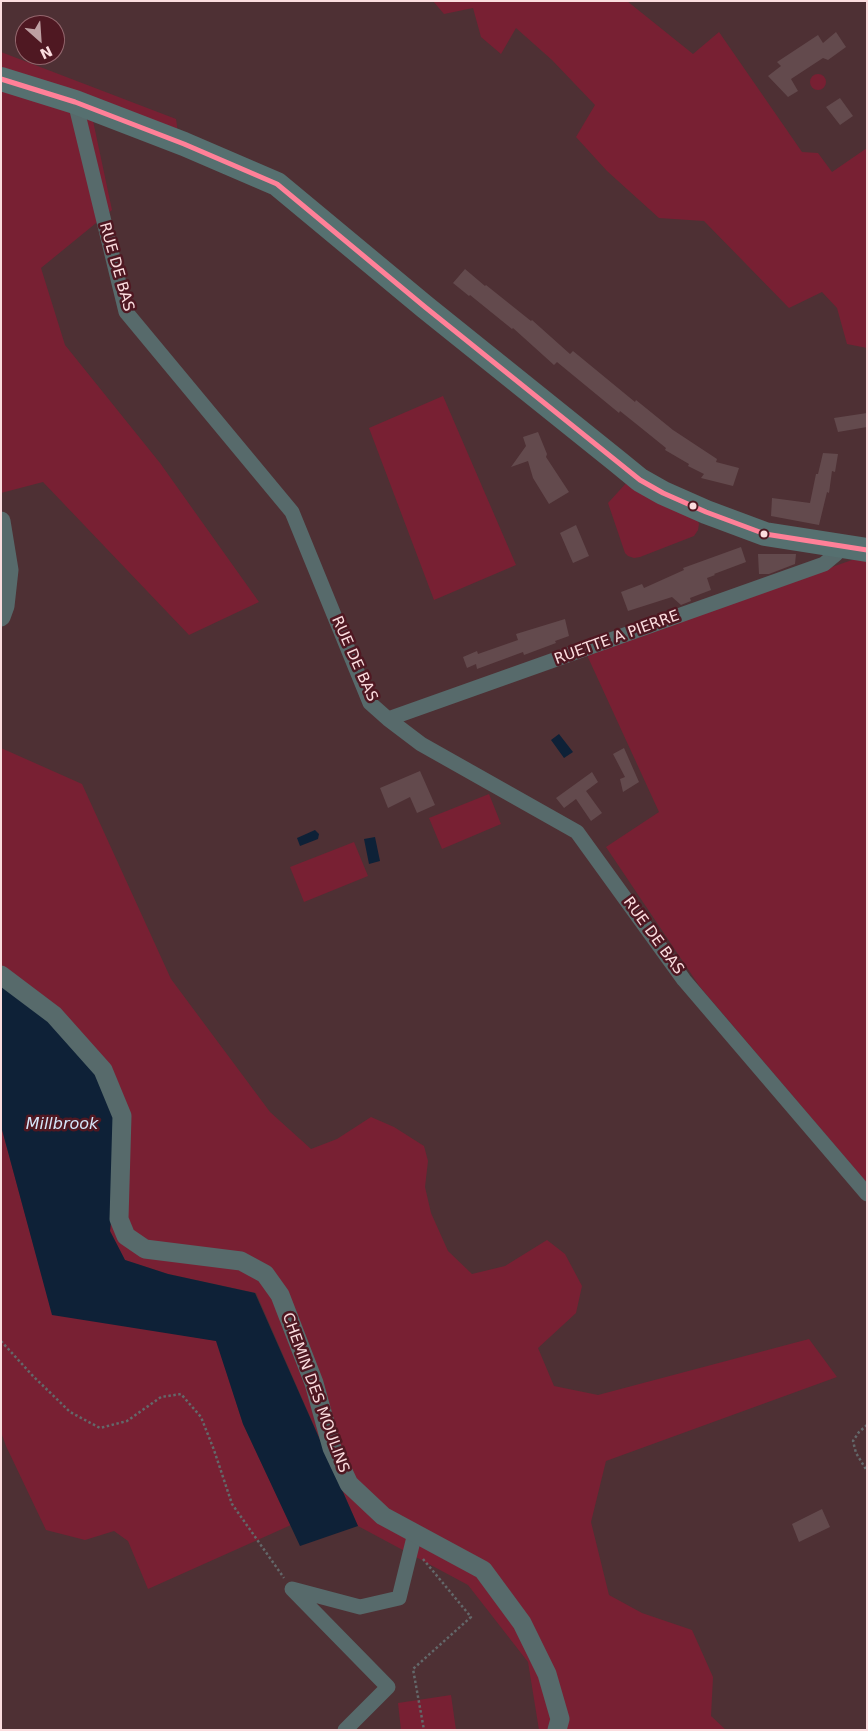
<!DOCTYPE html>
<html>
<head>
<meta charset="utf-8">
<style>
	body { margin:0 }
	#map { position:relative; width:868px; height:1731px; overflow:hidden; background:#4e3034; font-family:"DejaVu Sans",sans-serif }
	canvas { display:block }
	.frame { position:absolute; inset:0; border:2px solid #fbdddf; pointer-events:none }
	.north { position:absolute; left:15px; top:15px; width:50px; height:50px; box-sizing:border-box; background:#4f1822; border:1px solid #94676e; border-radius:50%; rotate:154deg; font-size:14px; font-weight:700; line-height:20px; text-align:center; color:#fbdddf }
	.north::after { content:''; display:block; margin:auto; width:18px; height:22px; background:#bea0a3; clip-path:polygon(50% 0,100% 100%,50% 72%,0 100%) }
</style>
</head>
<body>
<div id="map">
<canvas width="868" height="1731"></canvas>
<div class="frame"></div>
<div class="north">N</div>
</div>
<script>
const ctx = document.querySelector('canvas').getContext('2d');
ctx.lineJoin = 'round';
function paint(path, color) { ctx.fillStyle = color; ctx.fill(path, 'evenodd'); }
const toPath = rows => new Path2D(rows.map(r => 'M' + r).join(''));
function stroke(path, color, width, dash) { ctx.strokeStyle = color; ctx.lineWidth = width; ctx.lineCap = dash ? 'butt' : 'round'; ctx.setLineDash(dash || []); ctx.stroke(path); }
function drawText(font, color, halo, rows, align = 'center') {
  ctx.font = font + ' "DejaVu Sans",sans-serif'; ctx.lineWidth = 5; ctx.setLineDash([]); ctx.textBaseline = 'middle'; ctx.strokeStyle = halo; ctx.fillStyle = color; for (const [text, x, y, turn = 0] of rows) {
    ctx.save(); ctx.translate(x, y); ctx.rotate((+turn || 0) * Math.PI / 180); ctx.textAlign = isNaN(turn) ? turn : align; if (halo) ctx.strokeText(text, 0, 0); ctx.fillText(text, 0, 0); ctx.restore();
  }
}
const green = toPath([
	[433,1,627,1,693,54,719,32,802,152,818,153,832,172,867,148,867,348,847,344,837,308,822,292,789,308,704,221,659,218,607,171,576,137,595,105,552,60,516,28,501,54,481,37,473,8,444,14],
	[1,52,176,119,178,133,92,116,112,210,41,268,65,345,160,463,259,602,189,635,43,482,1,493],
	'810 82a8 8 0 1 1 16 0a8 8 0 1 1-16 0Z',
	[443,396,516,565,434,600,369,428],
	[629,480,697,518,699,524,698,530,694,536,640,557,634,558,628,556,625,553,608,503],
	[852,560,867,560,867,1183,700,987,606,847,659,812,586,653],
	[1,748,82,784,171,979,270,1112,311,1149,337,1139,371,1117,394,1127,424,1146,428,1161,425,1187,431,1213,448,1251,472,1274,505,1266,547,1240,565,1254,582,1286,576,1313,538,1348,554,1386,598,1395,809,1339,837,1377,606,1461,591,1522,609,1595,642,1613,692,1630,713,1677,711,1716,726,1730,539,1730,528,1662,468,1585,358,1526,256,1293,168,1274,125,1260,110,1231,122,1116,1,975],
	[489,794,501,824,442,849,429,818],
	[354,842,368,876,304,902,290,867],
	[1,1126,52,1312,217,1341,243,1424,291,1525,148,1589,128,1541,114,1531,85,1540,46,1530,6,1446,1,1432],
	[451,1695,456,1730,401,1730,398,1703]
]);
const water = toPath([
	[559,734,573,752,564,758,551,740],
	[315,830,319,834,318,839,300,846,297,838],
	[375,837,380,861,369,864,364,839],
	[1,980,60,1021,122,1116,110,1231,125,1260,168,1274,255,1293,358,1526,300,1546,243,1424,216,1341,52,1315,1,1126]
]);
const building = toPath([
	[836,32,846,47,828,60,823,58,791,79,798,91,788,97,768,76,781,66,777,62,818,35,823,43],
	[840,98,853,116,840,125,826,107],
	[465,269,485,286,486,285,531,321,532,320,570,354,573,351,635,402,636,400,673,430,717,459,716,462,739,468,733,486,701,478,704,474,688,466,689,464,665,450,666,448,640,427,620,411,619,413,557,362,554,365,513,328,512,329,470,295,469,296,453,283],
	[867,413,867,427,838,432,834,418],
	[538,432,547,454,546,457,569,492,549,504,533,478,528,461,511,467,526,446,523,437],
	[823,453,838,454,835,472,832,471,829,493,827,492,819,525,771,516,772,498,810,503,816,474,818,474],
	[576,525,589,556,573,563,560,533],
	[741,547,746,562,714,574,715,575,707,578,711,590,690,598,691,601,681,605,672,597,628,611,621,592,642,584,644,588,684,570,683,568],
	[758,554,796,554,795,564,769,574,759,574],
	[565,619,569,636,555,641,556,643,524,655,523,652,477,669,476,664,467,668,463,657,477,651,478,654,518,640,516,634],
	[624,748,639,782,623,792,620,779,625,777,613,754],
	[420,771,435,805,417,813,410,797,388,808,380,788],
	[592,772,598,782,586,791,602,813,591,821,576,799,564,808,556,798],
	[822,1509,830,1527,799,1542,792,1524]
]);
const path = toPath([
	[1,1341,32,1375,70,1412,100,1428,127,1421,161,1397,181,1394,201,1417,214,1450,232,1504,284,1578],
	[867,1425,859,1432,853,1441,856,1453,867,1471],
	[423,1559,471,1617,413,1669,424,1730]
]);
const minor = toPath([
	[75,102,126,312,292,512,370,703,388,719,421,744,577,832,684,980,867,1194],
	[388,719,824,564,836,554,839,547],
	[345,1730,388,1687,292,1589,360,1607,399,1598,415,1533]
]);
const tertiary = toPath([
	[1,521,9,570,5,606,1,617],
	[1,975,54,1015,103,1070,122,1116,119,1219,126,1236,145,1249,241,1261,265,1274,280,1295,314,1383,332,1448,349,1484,383,1516,483,1570,522,1623,547,1674,560,1719,557,1730]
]);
const primary = toPath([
	[1,79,75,102,184,144,277,184,425,307,618,462,640,480,663,493,706,512,765,534,867,550]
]);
const bus1 = toPath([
	[1,79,75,102,184,144,277,184,425,307,640,480,663,493,706,512,765,534,867,550]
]);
const markers = [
	[693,506,4.5,"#fbdddf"],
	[764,534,4.5,"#fbdddf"]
];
const streetNames = [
	["RUE DE BAS",116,267,74],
	["RUETTE A PIERRE",617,638,-20],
	["RUE DE BAS",354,659,66],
	["RUE DE BAS",653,936,54],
	["CHEMIN DES MOULINS",315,1393,70]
];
const waterNames = [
	["Millbrook",62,1125]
];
paint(green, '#782033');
paint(water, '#0e2137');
paint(building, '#634a4d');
stroke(path, '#63686a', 2.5, [2.5, 2.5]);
stroke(minor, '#576a6b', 15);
stroke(tertiary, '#576a6b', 19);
stroke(primary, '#567070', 24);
stroke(bus1, '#ff8098', 5);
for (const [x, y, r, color] of markers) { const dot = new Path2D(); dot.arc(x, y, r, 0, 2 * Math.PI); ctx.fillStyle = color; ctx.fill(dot); stroke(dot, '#4f1822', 2); }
drawText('15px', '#fbdddf', '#4f1822', streetNames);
drawText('italic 16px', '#d5e6fa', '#4f1822', waterNames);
</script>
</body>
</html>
